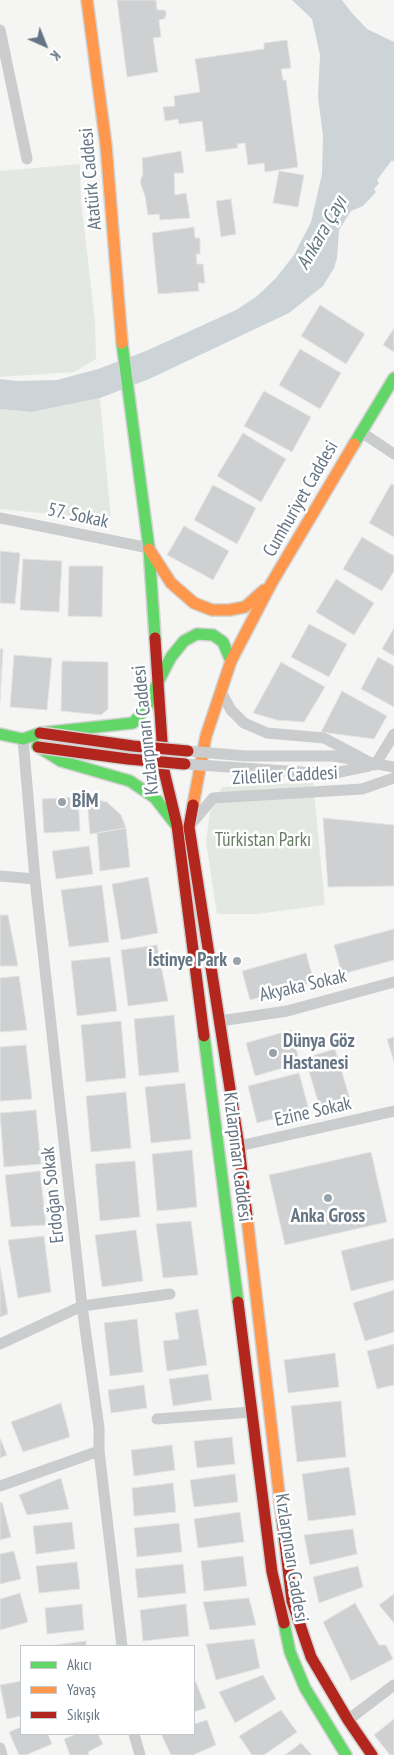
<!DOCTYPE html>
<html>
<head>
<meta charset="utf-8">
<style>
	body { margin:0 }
	#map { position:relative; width:394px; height:1755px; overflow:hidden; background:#f5f5f4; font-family:"PT Sans Narrow",sans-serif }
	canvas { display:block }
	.legend { position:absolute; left:20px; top:1645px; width:175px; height:90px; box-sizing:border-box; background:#fff; border:1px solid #c1c8ce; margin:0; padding:6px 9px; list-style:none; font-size:15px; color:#657584 }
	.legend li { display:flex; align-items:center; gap:10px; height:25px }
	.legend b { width:25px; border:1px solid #c1c8ce }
	.north { position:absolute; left:20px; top:20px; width:50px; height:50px; -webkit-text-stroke:4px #fff; paint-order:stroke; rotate:136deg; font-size:14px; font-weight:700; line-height:20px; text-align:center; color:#657584 }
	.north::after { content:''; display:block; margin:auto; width:18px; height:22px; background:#657584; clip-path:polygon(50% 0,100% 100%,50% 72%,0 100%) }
</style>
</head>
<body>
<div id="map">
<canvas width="394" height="1755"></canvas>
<ul class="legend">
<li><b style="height:6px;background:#63d668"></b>Akıcı</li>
<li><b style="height:6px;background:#ff974d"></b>Yavaş</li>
<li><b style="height:6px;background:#b3261e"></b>Sıkışık</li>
</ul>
<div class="north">K</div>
</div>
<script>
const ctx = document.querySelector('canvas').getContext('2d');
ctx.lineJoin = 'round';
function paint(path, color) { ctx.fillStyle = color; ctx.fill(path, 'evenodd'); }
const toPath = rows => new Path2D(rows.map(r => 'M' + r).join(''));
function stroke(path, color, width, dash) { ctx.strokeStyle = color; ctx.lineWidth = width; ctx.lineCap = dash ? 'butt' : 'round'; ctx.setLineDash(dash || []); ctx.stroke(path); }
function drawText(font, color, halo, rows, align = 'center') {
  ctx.font = font + ' "PT Sans Narrow",sans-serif'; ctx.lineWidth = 5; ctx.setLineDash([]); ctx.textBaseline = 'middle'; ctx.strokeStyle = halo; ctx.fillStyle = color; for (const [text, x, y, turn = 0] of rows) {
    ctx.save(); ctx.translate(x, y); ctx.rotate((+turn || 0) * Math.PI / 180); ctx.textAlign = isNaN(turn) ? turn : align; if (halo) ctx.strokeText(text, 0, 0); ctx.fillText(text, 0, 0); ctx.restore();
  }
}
const green = toPath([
	[80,164,81,200,95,322,96,359,74,372,0,377,0,171],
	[100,398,111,520,0,509,0,409,32,412],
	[313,782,325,905,257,914,217,914,206,842,210,812,222,787]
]);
const water = toPath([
	[292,0,342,0,351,12,367,29,394,42,394,162,392,160,377,180,379,183,374,189,376,192,363,206,351,211,339,230,337,258,334,268,323,286,289,313,149,379,100,398,32,412,0,409,0,379,17,381,57,380,98,369,146,351,236,310,256,297,276,278,294,255,311,222,322,174,323,136,318,97,320,55,312,19]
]);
const building = toPath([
	[117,0,156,0,157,10,163,10,166,11,166,16,164,19,159,20,161,37,153,38,158,72,127,77,117,0],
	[287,40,291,68,281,69,283,80,286,80,298,167,265,172,264,163,248,165,245,143,237,144,238,148,206,152,202,121,179,124,178,119,165,121,163,107,175,106,174,96,200,92,195,59,264,49,264,43,287,40],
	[181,151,184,173,174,173,175,195,186,193,190,218,160,220,159,214,148,215,145,196,140,182,143,174,142,158,181,151],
	[279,171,304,175,298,207,273,203,279,171],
	[231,199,236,234,221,237,216,201,231,199],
	[194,227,195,238,200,238,200,254,196,254,197,264,203,264,205,283,198,283,199,291,158,294,152,233,194,227],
	[320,305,365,334,346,364,301,336,320,305],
	[394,328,394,352,383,345,394,328],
	[300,349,341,373,320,409,279,385,300,349],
	[264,391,311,417,292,452,244,426,264,391],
	[243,433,286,459,261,502,217,476,243,433],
	[391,484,394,485,394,537,369,523,391,484],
	[213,485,256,508,237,544,194,520,213,485],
	[184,526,229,551,213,580,167,555,184,526],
	[362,537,394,556,394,571,382,591,343,569,362,537],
	[0,551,20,553,15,604,0,603,0,551],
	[23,559,62,561,59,612,20,610,23,559],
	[69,566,103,566,102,617,68,616,69,566],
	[336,579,374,603,354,635,316,612,336,579],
	[309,624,347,644,329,677,291,657,309,624],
	[394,628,394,656,382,649,394,628],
	[0,649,3,649,0,702,0,649],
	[14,655,52,658,47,710,10,707,14,655],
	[378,657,394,666,394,707,361,689,378,657],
	[62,661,108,662,108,709,101,715,61,711,62,661],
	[281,662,325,687,304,722,277,720,253,713,281,662],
	[342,691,387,716,374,739,321,732,342,691],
	[78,797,80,831,44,833,42,799,78,797],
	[87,798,107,802,121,815,126,828,90,834,87,798],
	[323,818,394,825,394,886,328,887,323,818],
	[126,828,130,867,100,871,97,833,126,828],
	[89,846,93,874,56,879,52,851,89,846],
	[148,877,158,933,121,940,112,884,148,877],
	[102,885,109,942,69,947,61,890,102,885],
	[0,915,8,915,18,966,0,966,0,915],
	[394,929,394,960,342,974,334,945,394,929],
	[157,945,168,1001,128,1006,121,950,157,945],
	[306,953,314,982,250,1000,242,971,306,953],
	[110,957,117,1011,77,1016,71,961,110,957],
	[19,976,27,1030,0,1032,0,978,19,976],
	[174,1015,179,1072,139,1076,134,1019,174,1015],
	[121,1021,126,1078,86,1082,81,1025,121,1021],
	[291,1030,300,1063,255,1076,246,1043,291,1030],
	[394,1037,394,1062,387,1039,394,1037],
	[26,1045,32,1099,0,1101,0,1047,26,1045],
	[335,1049,350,1099,320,1108,305,1058,335,1049],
	[299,1073,309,1110,257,1123,248,1086,299,1073],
	[185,1083,191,1139,151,1143,145,1087,185,1083],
	[126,1092,131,1148,91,1152,86,1096,126,1092],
	[36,1110,41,1164,4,1167,0,1113,36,1110],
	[192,1150,197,1207,157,1211,152,1154,192,1150],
	[371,1152,387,1222,285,1245,269,1175,371,1152],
	[135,1161,140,1217,100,1221,95,1164,135,1161],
	[40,1171,46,1225,11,1227,5,1175,40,1171],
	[191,1221,198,1275,163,1278,156,1224,191,1221],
	[136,1230,143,1281,102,1287,95,1235,136,1230],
	[44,1236,51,1292,18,1298,8,1240,44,1236],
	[394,1238,394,1280,351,1291,341,1251,394,1238],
	[0,1267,8,1314,0,1317,0,1267],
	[394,1290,394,1332,365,1341,353,1303,394,1290],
	[198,1309,207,1365,167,1371,163,1341,179,1339,175,1313,198,1309],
	[137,1319,143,1372,110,1376,104,1323,137,1319],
	[394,1344,394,1385,377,1389,367,1351,394,1344],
	[335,1353,339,1387,288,1393,284,1360,335,1353],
	[208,1374,212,1400,173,1406,169,1379,208,1374],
	[144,1385,147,1408,111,1413,108,1390,144,1385],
	[341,1401,346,1457,297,1462,291,1406,341,1401],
	[61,1403,70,1437,23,1452,11,1422,61,1403],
	[232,1437,235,1464,197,1468,194,1441,232,1437],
	[0,1438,7,1455,0,1458,0,1438],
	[172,1445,175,1470,134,1476,131,1450,172,1445],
	[349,1467,356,1515,308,1521,302,1474,349,1467],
	[235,1474,238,1502,194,1507,190,1480,235,1474],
	[61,1478,69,1509,27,1515,19,1495,61,1478],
	[173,1483,176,1512,134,1516,132,1488,173,1483],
	[2,1502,11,1537,0,1540,0,1503,2,1502],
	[240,1512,244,1542,198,1548,194,1519,240,1512],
	[72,1522,75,1549,36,1554,33,1526,72,1522],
	[179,1523,182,1552,137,1557,134,1528,179,1523],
	[353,1529,357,1554,310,1565,304,1535,353,1529],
	[14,1551,21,1579,0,1584,0,1554,14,1551],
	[243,1556,247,1586,204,1591,201,1561,243,1556],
	[77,1562,80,1589,39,1593,36,1566,77,1562],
	[183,1564,186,1593,138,1598,135,1569,183,1564],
	[358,1566,363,1587,319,1603,313,1577,358,1566],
	[20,1593,28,1622,0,1630,0,1599,20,1593],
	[394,1594,394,1623,379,1605,394,1594],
	[249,1598,256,1625,210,1630,203,1602,249,1598],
	[355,1603,379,1645,386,1645,393,1659,351,1681,323,1622,355,1603],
	[82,1604,84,1630,47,1634,45,1608,82,1604],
	[186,1604,189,1636,143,1641,140,1610,186,1604],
	[254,1639,260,1668,216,1680,206,1644,254,1639],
	[86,1641,86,1646,47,1646,86,1641],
	[263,1675,276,1699,235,1723,219,1692,263,1675],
	[21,1681,21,1716,7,1719,0,1685,21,1681],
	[194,1682,196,1682,206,1708,194,1712,194,1682],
	[281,1710,297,1732,264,1755,252,1755,239,1736,281,1710],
	[394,1719,394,1755,390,1755,374,1735,394,1719],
	[207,1720,216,1745,193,1755,171,1755,161,1734,194,1734,194,1724,207,1720],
	[21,1727,21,1734,48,1734,52,1744,26,1755,19,1755,9,1732,21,1727],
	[76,1734,98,1734,103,1744,88,1752,89,1755,70,1755,64,1739,76,1734],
	[301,1743,312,1755,285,1755,301,1743]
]);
const street = toPath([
	[0,30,27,159],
	[361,432,394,454],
	[0,518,149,548],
	[221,692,231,710,244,723,267,733,324,738,375,765],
	[23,739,35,879,82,1306,99,1428,99,1451,122,1646],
	[334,756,394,767],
	[375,765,394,734],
	[330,774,369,766],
	[192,823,213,798,362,789,394,778],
	[0,876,35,879],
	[220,1021,287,1011,394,982],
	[239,1146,394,1111],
	[0,1344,82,1306,170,1294],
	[157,1419,252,1412],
	[0,1486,99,1451],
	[348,1720,394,1685],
	[134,1734,140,1755],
	[0,1748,2,1755]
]);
const fast = toPath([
	[122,343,149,548,155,638],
	[354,444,394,378],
	[158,682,171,657,184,641,197,634,213,635,223,642,231,661],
	[0,734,23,739,40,733,133,723,147,707,158,682],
	[37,746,61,761,130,781,155,798,176,825],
	[204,1036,238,1302],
	[284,1623,290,1652,305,1688,346,1755]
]);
const slow = toPath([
	[87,0,106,145,122,343],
	[149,549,171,583,194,603,212,610,229,610,245,607,264,590],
	[193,805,206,736,231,661,271,584,354,444],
	[247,1217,282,1519]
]);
const jam = toPath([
	[155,638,164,771,177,825,204,1036],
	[193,805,189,827,239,1146,247,1217],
	[238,1302,272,1572,284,1623],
	[282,1519,292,1601,311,1657,348,1720,372,1755]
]);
const streetBridge = toPath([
	[188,751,246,756,334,756],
	[185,764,330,774]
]);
const jamBridge = toPath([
	[40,733,133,746,188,751],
	[38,747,128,759,185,764]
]);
const markers = [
	[62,802,5,"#97a2ab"],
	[237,961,5,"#97a2ab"],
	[273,1053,5,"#97a2ab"],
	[328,1198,5,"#97a2ab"]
];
const streetNames = [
	["Atatürk Caddesi",91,179,-95],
	["Cumhuriyet Caddesi",301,499,-60],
	["57. Sokak",78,516,12],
	["Kızlarpınarı Caddesi",146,730,-96],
	["Zileliler Caddesi",285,776,-3],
	["Akyaka Sokak",303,986,-13],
	["Ezine Sokak",313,1112,-13],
	["Kızlarpınarı Caddesi",237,1157,83],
	["Erdoğan Sokak",53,1195,-96],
	["Kızlarpınarı Caddesi",291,1558,81]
];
const poiNames = [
	["BİM",72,802],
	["İstinye Park",227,961,"right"],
	["Dünya Göz",283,1042],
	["Hastanesi",283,1064],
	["Anka Gross",328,1217,"center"]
];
const parkNames = [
	["Türkistan Parkı",263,841]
];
const waterNames = [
	["Ankara Çayı",322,233,-60]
];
paint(green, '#e4e8e2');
paint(water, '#cdd4d7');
paint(building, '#ced0d1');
stroke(building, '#e4e4e4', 1);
stroke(fast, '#d2d3d3', 14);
stroke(slow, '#d2d3d3', 14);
stroke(jam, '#d2d3d3', 14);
stroke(street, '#cacccd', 11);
stroke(fast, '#63d668', 11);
stroke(slow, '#ff974d', 11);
stroke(jam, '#b3261e', 11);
stroke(jamBridge, '#d2d3d3', 14, []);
stroke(streetBridge, '#cacccd', 11);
stroke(jamBridge, '#b3261e', 11);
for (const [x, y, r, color] of markers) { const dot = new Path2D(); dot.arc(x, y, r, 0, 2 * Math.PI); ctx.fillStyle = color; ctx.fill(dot); stroke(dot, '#fff', 2); }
drawText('19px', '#657584', '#fff', streetNames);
drawText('bold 19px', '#657584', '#fff', poiNames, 'left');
drawText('19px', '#687b64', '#fff', parkNames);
drawText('italic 20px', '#617780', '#fff', waterNames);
</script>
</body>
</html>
